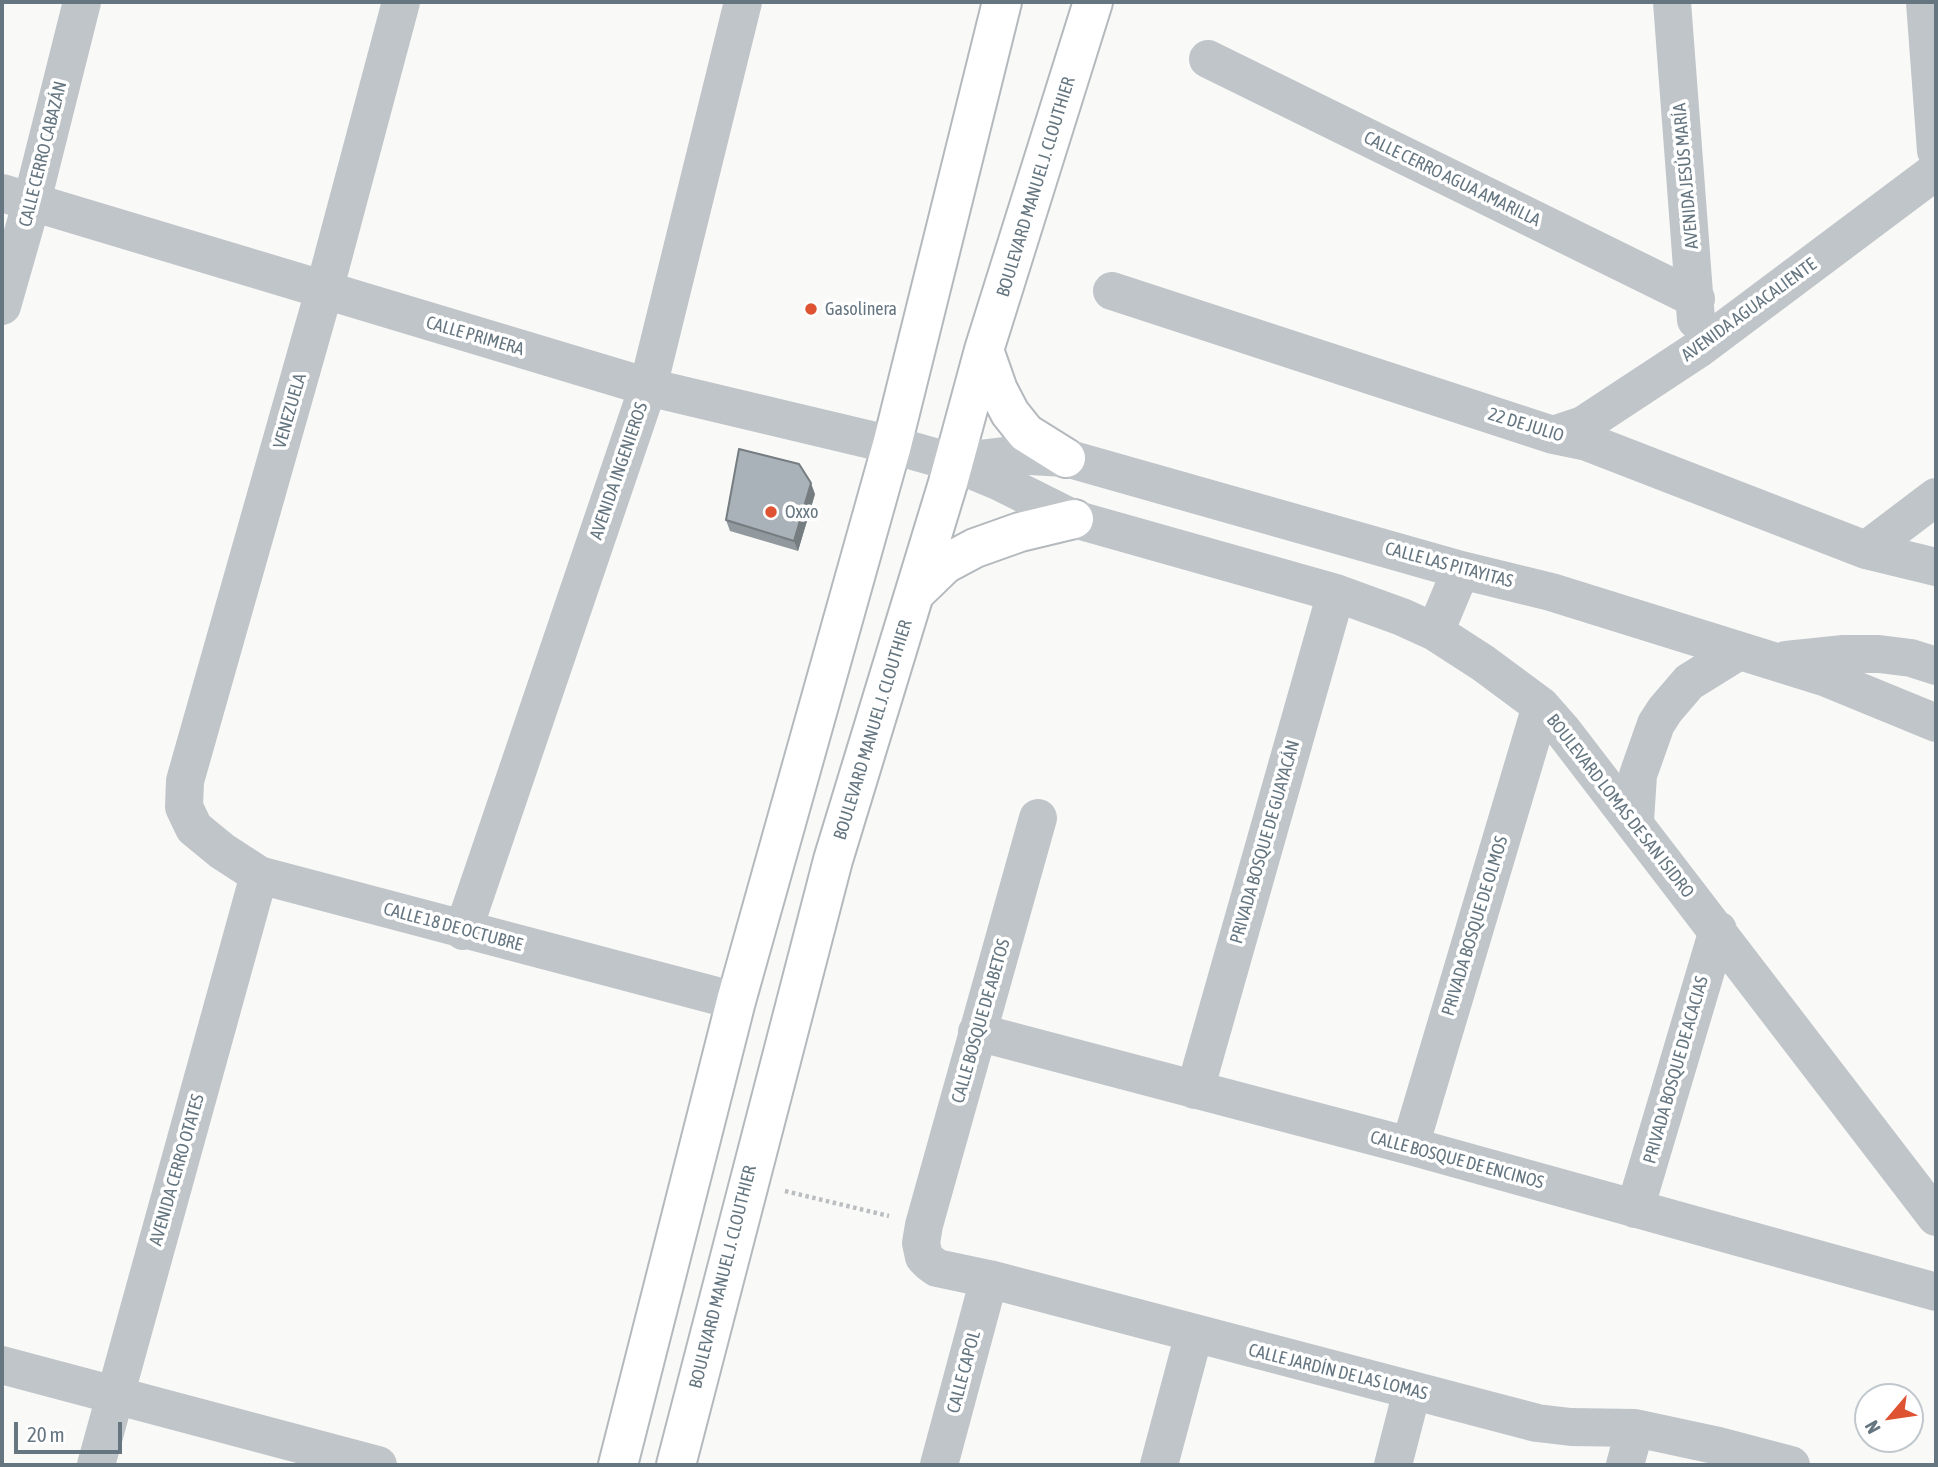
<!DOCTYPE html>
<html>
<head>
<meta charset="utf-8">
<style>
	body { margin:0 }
	#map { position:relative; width:1938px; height:1467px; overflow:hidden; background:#f9f9f7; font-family:"Asap Condensed",sans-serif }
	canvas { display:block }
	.frame { position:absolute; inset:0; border:4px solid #657681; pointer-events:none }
	.north { position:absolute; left:1854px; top:1383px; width:70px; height:70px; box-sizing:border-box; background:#fff; border:2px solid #c1c8cd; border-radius:50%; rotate:241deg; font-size:19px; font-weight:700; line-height:28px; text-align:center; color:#657681 }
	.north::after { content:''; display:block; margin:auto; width:24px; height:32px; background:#de5331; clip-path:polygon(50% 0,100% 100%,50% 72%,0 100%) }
	.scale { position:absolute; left:14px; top:1422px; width:108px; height:32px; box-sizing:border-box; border:4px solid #657681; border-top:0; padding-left:9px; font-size:21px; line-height:24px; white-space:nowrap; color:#657681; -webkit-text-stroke:5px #fff; paint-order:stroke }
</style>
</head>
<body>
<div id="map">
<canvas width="1938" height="1467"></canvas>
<div class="frame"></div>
<div class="north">N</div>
<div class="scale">20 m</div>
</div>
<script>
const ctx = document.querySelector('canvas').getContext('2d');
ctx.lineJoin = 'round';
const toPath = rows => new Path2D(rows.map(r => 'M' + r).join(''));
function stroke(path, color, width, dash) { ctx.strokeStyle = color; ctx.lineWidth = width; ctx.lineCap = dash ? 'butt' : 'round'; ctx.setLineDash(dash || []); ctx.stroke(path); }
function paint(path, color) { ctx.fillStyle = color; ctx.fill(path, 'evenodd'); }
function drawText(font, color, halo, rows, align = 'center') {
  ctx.font = font + ' "Asap Condensed",sans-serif'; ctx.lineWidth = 7; ctx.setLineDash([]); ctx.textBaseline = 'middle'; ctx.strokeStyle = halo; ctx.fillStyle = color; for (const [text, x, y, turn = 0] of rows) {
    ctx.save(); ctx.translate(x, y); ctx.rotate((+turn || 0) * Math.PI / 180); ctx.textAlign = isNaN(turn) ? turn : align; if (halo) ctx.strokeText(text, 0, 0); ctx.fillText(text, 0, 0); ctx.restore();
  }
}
const path = toPath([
	[785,1191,889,1216]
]);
const minor = toPath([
	[401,2,324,291,185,781,184,807,194,828,222,851,259,875,736,1001],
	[1672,2,1696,320],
	[1925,2,1936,151],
	[1208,59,1696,299],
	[2,193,648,387,892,445,952,462,1000,482,1074,519,1336,593,1402,617,1435,632,1483,663,1541,706,1563,731,1936,1217],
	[1112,291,1553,435,1587,442,1866,550,1936,567],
	[2,306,32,201,82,2],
	[1553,435,1583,425,1697,350,1936,171],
	[954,462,1012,455,1066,458,1461,570,1551,592,1824,677,1936,723],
	[1866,550,1936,497],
	[1435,632,1461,570],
	[1786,660,1844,654,1879,654,1911,658,1936,666],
	[1038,818,924,1225,921,1243,924,1257,930,1263,937,1268,989,1279,1537,1423,1571,1427,1635,1428,1719,1446,1791,1465],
	[1635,821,1638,775,1656,724,1665,710,1689,682,1739,651],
	[463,931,648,387,743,2],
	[977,1032,1410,1146,1936,1292],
	[1195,1090,1336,593],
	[1410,1146,1541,706],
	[1635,1209,1718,930],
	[2,1365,378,1465],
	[96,1465,259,875],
	[939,1465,989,1279],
	[1159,1465,1194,1334],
	[1393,1465,1412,1391],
	[1625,1465,1635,1428]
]);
const major = toPath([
	[984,350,998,390,1010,413,1026,433,1066,458],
	[914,594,945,564,975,548,1020,532,1074,519],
	[618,1465,736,1001,892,445,1002,2],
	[676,1465,833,860,948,483,984,350,1093,2]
]);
const wall = toPath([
	[815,494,798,551,730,531,726,520]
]);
const shadedWall = toPath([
	[811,483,815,494,798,551,794,541]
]);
const building = toPath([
	[739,449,799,464,811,483,794,541,726,520,739,449]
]);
const markers = [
	[811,309,7,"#de5331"],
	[771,512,7,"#de5331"]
];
const streetNames = [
	["CALLE CERRO CABAZÁN",43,154,-76],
	["AVENIDA JESÚS MARÍA",1686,176,-95],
	["CALLE CERRO AGUA AMARILLA",1452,179,26],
	["BOULEVARD MANUEL J. CLOUTHIER",1036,187,-73],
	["AVENIDA AGUACALIENTE",1749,310,-36],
	["CALLE PRIMERA",475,336,16],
	["VENEZUELA",290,411,-74],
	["22 DE JULIO",1526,425,17],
	["AVENIDA INGENIEROS",619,471,-71],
	["CALLE LAS PITAYITAS",1449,565,15],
	["BOULEVARD MANUEL J. CLOUTHIER",873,730,-73],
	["BOULEVARD LOMAS DE SAN ISIDRO",1620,806,52],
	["PRIVADA BOSQUE DE GUAYACÁN",1265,842,-74],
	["PRIVADA BOSQUE DE OLMOS",1475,926,-73],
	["CALLE 18 DE OCTUBRE",453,927,15],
	["CALLE BOSQUE DE ABETOS",981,1021,-74],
	["PRIVADA BOSQUE DE ACACIAS",1676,1070,-74],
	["CALLE BOSQUE DE ENCINOS",1457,1160,15],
	["AVENIDA CERRO OTATES",177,1170,-74],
	["BOULEVARD MANUEL J. CLOUTHIER",723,1277,-76],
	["CALLE CAPOL",964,1372,-75],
	["CALLE JARDÍN DE LAS LOMAS",1338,1372,14]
];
const poiNames = [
	["Gasolinera",825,309],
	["Oxxo",785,512]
];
stroke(major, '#b4b9bd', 42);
stroke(path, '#bbbec1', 4.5, [3.5, 3.5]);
stroke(minor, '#c0c5c9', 38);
stroke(major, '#fff', 38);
paint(wall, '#91999e');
paint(shadedWall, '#767d81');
paint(building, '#a9b2b8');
stroke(building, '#767d81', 2);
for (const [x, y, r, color] of markers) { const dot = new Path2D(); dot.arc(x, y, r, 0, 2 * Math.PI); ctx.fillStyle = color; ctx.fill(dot); stroke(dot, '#fff', 2.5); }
drawText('18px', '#657681', '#fff', streetNames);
drawText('18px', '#657681', '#fff', poiNames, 'left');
</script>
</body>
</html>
